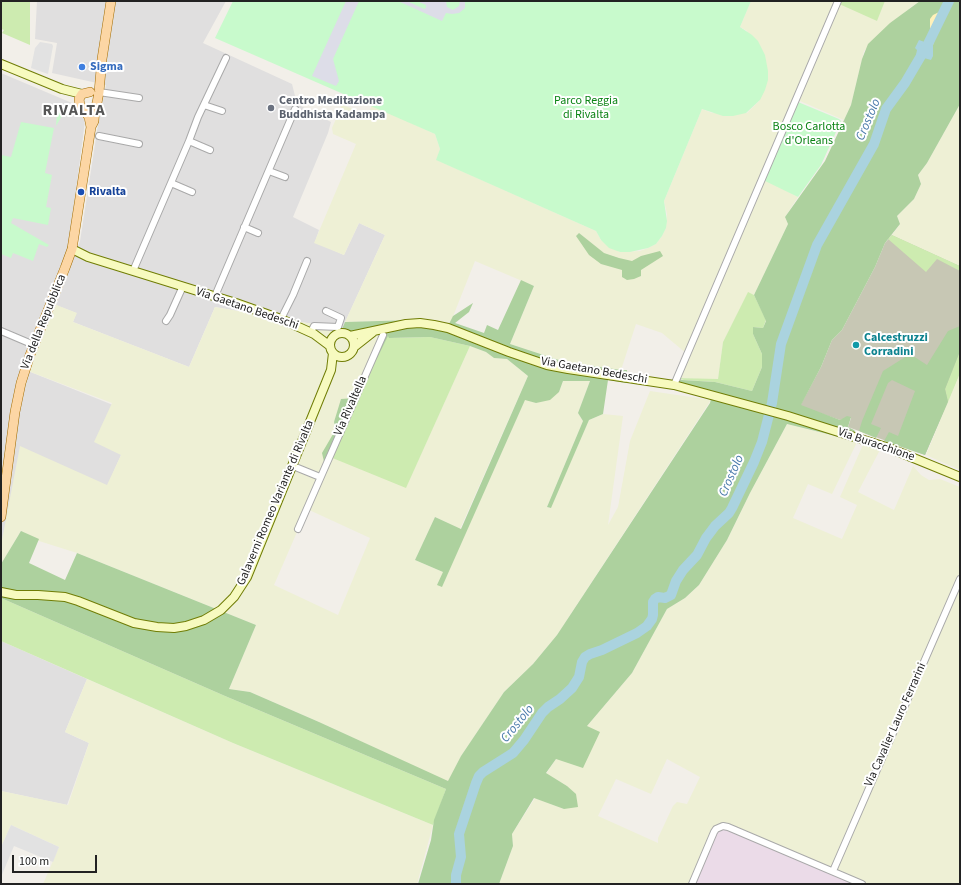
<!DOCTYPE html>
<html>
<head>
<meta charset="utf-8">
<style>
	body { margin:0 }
	#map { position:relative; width:961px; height:885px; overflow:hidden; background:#f2efe9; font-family:"Source Sans 3",sans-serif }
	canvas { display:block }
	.frame { position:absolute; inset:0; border:2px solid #222; pointer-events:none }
	.scale { position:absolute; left:12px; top:855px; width:85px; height:18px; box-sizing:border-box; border:2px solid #222; border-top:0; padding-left:5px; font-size:12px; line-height:14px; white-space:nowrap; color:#222; -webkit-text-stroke:3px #fff; paint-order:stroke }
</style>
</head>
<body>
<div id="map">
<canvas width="961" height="885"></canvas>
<div class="frame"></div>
<div class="scale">100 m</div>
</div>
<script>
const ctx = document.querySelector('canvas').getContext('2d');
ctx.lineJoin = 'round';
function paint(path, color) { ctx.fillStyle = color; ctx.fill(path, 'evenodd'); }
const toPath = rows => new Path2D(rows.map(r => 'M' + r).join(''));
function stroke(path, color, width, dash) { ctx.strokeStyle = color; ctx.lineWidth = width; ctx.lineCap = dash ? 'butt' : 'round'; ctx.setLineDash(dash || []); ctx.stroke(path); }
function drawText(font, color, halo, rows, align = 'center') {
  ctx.font = font + ' "Source Sans 3",sans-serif'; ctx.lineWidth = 4; ctx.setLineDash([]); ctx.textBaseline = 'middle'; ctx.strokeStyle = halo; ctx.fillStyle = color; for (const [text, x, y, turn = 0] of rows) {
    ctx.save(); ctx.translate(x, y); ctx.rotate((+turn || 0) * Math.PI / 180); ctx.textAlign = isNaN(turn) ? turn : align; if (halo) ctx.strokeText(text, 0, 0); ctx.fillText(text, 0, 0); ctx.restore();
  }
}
const residential = toPath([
	[37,1,226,1,203,43,292,84,297,104,331,122,328,133,293,217,319,230,315,242,344,255,359,223,385,235,342,329,215,307,189,367,73,322,76,313,56,305,80,241,98,125,106,85,52,73,57,43,35,39],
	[1,73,72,103,85,121,71,229,66,255,28,371,113,405,121,455,108,485,1,545],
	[1,641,87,679,65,732,89,743,67,805,1,791]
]);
const industrial = toPath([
	[721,824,727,825,865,884,688,884,712,830,715,826]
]);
const construction = toPath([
	[892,235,960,266,960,373,925,455,848,427,851,418,840,420,800,406,821,367,832,340,842,330,875,267,885,243]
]);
const farmland = toPath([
	[751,1,838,1,877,21,885,1,920,1,911,7,864,51,851,105,844,120,800,101,796,101,762,178,798,197,785,217,788,224,754,295,748,293,723,342,718,380,677,378,687,354,662,333,636,324,621,370,565,362,510,344,534,286,475,261,450,324,414,320,345,322,385,235,359,223,344,255,314,243,356,144,333,134,332,128,342,105,368,114,372,105,435,134,440,149,437,160,596,231,601,240,620,252,640,251,648,248,656,244,662,236,666,228,667,214,664,201,702,109,712,113,747,113,760,100,747,31,740,27],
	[960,104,960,266,892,235,900,224,897,216,914,199,921,184,918,175,927,163],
	[56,305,77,313,73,322,189,367,215,307,342,329,360,336,383,334,355,398,334,422,336,429,329,456,406,487,470,346,486,352,494,358,507,359,528,376,460,529,435,517,415,560,443,572,442,586,525,399,536,403,559,392,563,381,590,381,578,413,583,421,547,507,550,508,589,420,603,414,623,416,608,525,618,507,630,441,650,391,711,400,557,635,533,664,504,692,461,756,448,782,319,722,250,692,229,689,256,625,77,553,39,541,21,531,1,564,1,545,20,446,107,485,121,455,94,442,112,403,28,371],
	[307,509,370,538,338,615,274,585],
	[960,372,960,470,926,455],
	[787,424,844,438,859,438,832,494,808,484,793,518,842,539,857,505,840,497,865,440,882,446,858,492,894,510,913,466,921,475,929,480,940,479,960,487,960,884,865,884,727,825,721,824,715,826,712,830,688,884,499,884,513,846,512,834,535,798,564,809,567,786,546,774,556,759,587,726,632,673,667,609,685,598,699,585,727,540,750,493],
	[667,759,700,777,687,804,677,802,673,806,658,838,658,843,598,816,616,779,651,794],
	[87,679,233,743,433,825,417,884,43,884,59,847,11,825,1,847,1,791,68,805,89,743,65,732]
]);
const grass = toPath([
	[1,1,30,1,30,45,2,33,4,30,1,29],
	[838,1,885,1,877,21,837,3],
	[892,235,960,266,960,271,937,259,926,272,888,239],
	[748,292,754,295,766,320,763,328,753,327,753,334,762,354,762,367,752,391,715,382,684,380,677,378,718,379,723,342],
	[388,335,390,338,430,337,470,346,406,488,330,457],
	[960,351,960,373,948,402,945,389],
	[1,598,225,696,446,789,433,825,233,743,1,641]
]);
const forest = toPath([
	[920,1,960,1,960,104,927,163,918,175,921,184,914,199,897,216,900,224,885,243,875,267,842,330,832,340,821,367,801,405,840,420,847,416,851,417,848,427,854,430,859,438,844,438,787,424,750,493,727,540,699,585,685,598,667,609,632,673,587,726,600,732,583,768,556,759,546,773,567,786,576,794,578,807,564,809,534,798,512,834,513,846,499,884,418,884,431,840,434,820,446,789,225,696,1,598,1,564,21,531,39,539,29,563,65,580,77,553,256,625,229,689,250,692,319,722,448,781,461,756,504,692,533,664,557,635,710,403,713,391,688,385,678,381,677,378,682,380,715,382,752,391,762,367,762,354,753,334,753,327,763,328,766,321,754,295,788,224,785,217,825,161,851,105,862,59,868,44,890,23],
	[579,233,604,253,619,258,632,261,641,256,660,251,663,256,641,270,641,276,634,279,627,280,622,277,622,270,601,264,589,255,576,236],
	[521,280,534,286,510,344,565,362,621,370,627,370,626,383,608,380,603,414,589,420,551,508,547,507,583,421,578,413,590,381,563,381,559,392,550,400,536,403,525,400,442,587,437,585,443,572,415,560,435,517,461,529,528,376,507,359,494,358,486,352,470,346,430,337,389,338,388,336,325,466,322,453,336,429,334,422,341,399,355,398,382,334,360,336,342,329,345,322,414,320,449,324,453,316,473,303,469,312,455,323,484,333,487,325,498,330],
	[960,326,960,351,945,389,948,402,925,455,884,441,889,432,898,436,915,391,892,380,888,383,871,424,881,428,876,438,859,431,862,421,883,371,910,354,927,365,948,331]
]);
const sand = toPath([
	[943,10,947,13,935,36,933,45,927,43,930,31,930,19,933,15]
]);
const park = toPath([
	[233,1,751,1,740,27,752,35,758,41,765,55,768,71,768,80,765,90,760,100,746,113,733,116,723,116,702,109,664,201,667,221,666,228,662,236,656,244,648,248,630,252,620,252,609,248,601,240,596,231,436,160,440,149,435,134,215,38],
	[798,102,839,119,841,121,821,165,798,197,763,180,796,103],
	[76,107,79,109,80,113,75,114,67,113,63,114,56,126,57,114,62,110,65,112,72,108],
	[21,122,54,128,45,173,52,175,46,207,51,208,48,225,13,218,11,223,49,245,47,247,39,244,33,261,13,253,11,258,1,254,1,155,11,157]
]);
const parking = toPath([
	[40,42,52,44,53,46,48,74,31,68,35,48],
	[11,825,59,847,53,862,14,846,1,877,1,847]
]);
const plaza = toPath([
	[346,1,359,1,333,59,339,81,336,86,312,76],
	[398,1,407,1,424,9,426,8,426,5,417,1,446,1,447,7,453,10,459,6,460,1,465,1,465,8,459,13,452,14,446,13,442,21]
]);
const water = toPath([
	[919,40,933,45,933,56,931,60,924,58,918,61,916,55,917,50,915,48]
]);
const river = toPath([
	[456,884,456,875,461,857,459,834,476,783,479,776,483,772,513,753,524,740,542,713,548,707,560,699,572,688,579,677,582,662,585,657,590,654,602,650,637,633,647,626,652,619,653,615,653,602,655,599,658,597,665,598,671,595,676,581,683,570,697,555,706,538,715,526,729,513,732,508,754,462,762,442,772,403,781,344,817,245,874,144,886,109,905,83,928,44,949,1]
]);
const street = toPath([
	[99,92,139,98],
	[204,105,222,111],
	[99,136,139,144],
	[189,141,210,150],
	[269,171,285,177],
	[171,183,192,192],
	[244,227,258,233],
	[133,271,189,141,198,117,226,58],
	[215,296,295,109],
	[281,319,293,295,307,261],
	[166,321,170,315,183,286],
	[1,331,34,345],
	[311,332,314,326,338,327,341,318,326,311],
	[674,385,838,1],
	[293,466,320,477],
	[298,529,383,335],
	[833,871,960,579],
	[692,884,714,832,716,829,723,826,728,827,862,884]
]);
const secondary = toPath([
	[1,64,62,89,82,94],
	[72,249,88,257,236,303,281,319,314,334,330,346],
	'330 345a12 12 0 1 1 24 0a12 12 0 1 1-24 0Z',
	[350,336,406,324,420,323,434,325,448,328,509,352,547,365,568,369,674,385,788,416,889,448,960,477],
	[354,347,373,332],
	[1,592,16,595,38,595,65,597,78,601,134,623,157,627,174,628,186,626,204,620,221,610,234,597,247,577,331,370,333,353]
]);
const primary = toPath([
	[92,125,94,121,95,108,97,103,99,92,102,59,111,1],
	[1,517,15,412,21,383,30,355,65,268,72,249,91,127,89,117,80,105,79,99,82,94,90,92]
]);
const markers = [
	[82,67,4,"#3f7fe0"],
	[271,108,4,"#6b7280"],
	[81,192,4,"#1a4fb4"],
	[856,345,4,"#0f9aa8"]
];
const shopNames = [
	["Sigma",90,67]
];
const worshipNames = [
	["Centro Meditazione",279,101],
	["Buddhista Kadampa",279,115]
];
const parkNames = [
	["Parco Reggia",586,101],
	["di Rivalta",586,115],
	["Bosco Carlotta",809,127],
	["d'Orleans",809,141]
];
const transitNames = [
	["Rivalta",89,192]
];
const streetNames = [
	["Via Gaetano Bedeschi",247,309,19],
	["Via della Repubblica",44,322,-68],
	["Via Gaetano Bedeschi",594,371,10],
	["Via Rivaltella",351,406,-66],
	["Via Buracchione",876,445,19],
	["Galaverni Romeo Variante di Rivalta",276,503,-67],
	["Via Cavalier Lauro Ferrarini",896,725,-66]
];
const cultureNames = [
	["Calcestruzzi",864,338],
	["Corradini",864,352]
];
const waterNames = [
	["Crostolo",869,120,-67],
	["Crostolo",732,476,-66],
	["Crostolo",518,724,-51]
];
const districtNames = [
	["RIVALTA",74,111]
];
paint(residential, '#e0dfdf');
paint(industrial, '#ebdbe8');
paint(construction, '#c7c7b4');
paint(farmland, '#eef0d5');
paint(grass, '#cdebb0');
paint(forest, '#add19e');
paint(sand, '#fff1ba');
paint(park, '#c8facc');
paint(parking, '#e2e2e2');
paint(plaza, '#dddde8');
paint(water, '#aad3df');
stroke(river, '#aad3df', 10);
stroke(street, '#a9a9a9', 8);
stroke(secondary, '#707d05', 10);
stroke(primary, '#a06b00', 10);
stroke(street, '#fff', 6);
stroke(secondary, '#f7fabf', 8);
stroke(primary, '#fcd6a4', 9);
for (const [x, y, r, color] of markers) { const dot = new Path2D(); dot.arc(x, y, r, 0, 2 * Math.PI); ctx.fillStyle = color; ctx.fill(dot); stroke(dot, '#fff', 1.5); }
drawText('bold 12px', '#366cbe', '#fff', shopNames, 'left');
drawText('bold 12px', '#5b616d', '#fff', worshipNames, 'left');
drawText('12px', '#0c8416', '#fff', parkNames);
drawText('bold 12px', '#164399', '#fff', transitNames, 'left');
drawText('12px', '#222', '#fff', streetNames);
drawText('bold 12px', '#0d838f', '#fff', cultureNames, 'left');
drawText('italic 13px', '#4a7aab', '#fff', waterNames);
ctx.letterSpacing = '1px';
drawText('bold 16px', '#555', '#fff', districtNames);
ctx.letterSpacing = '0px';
</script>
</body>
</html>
